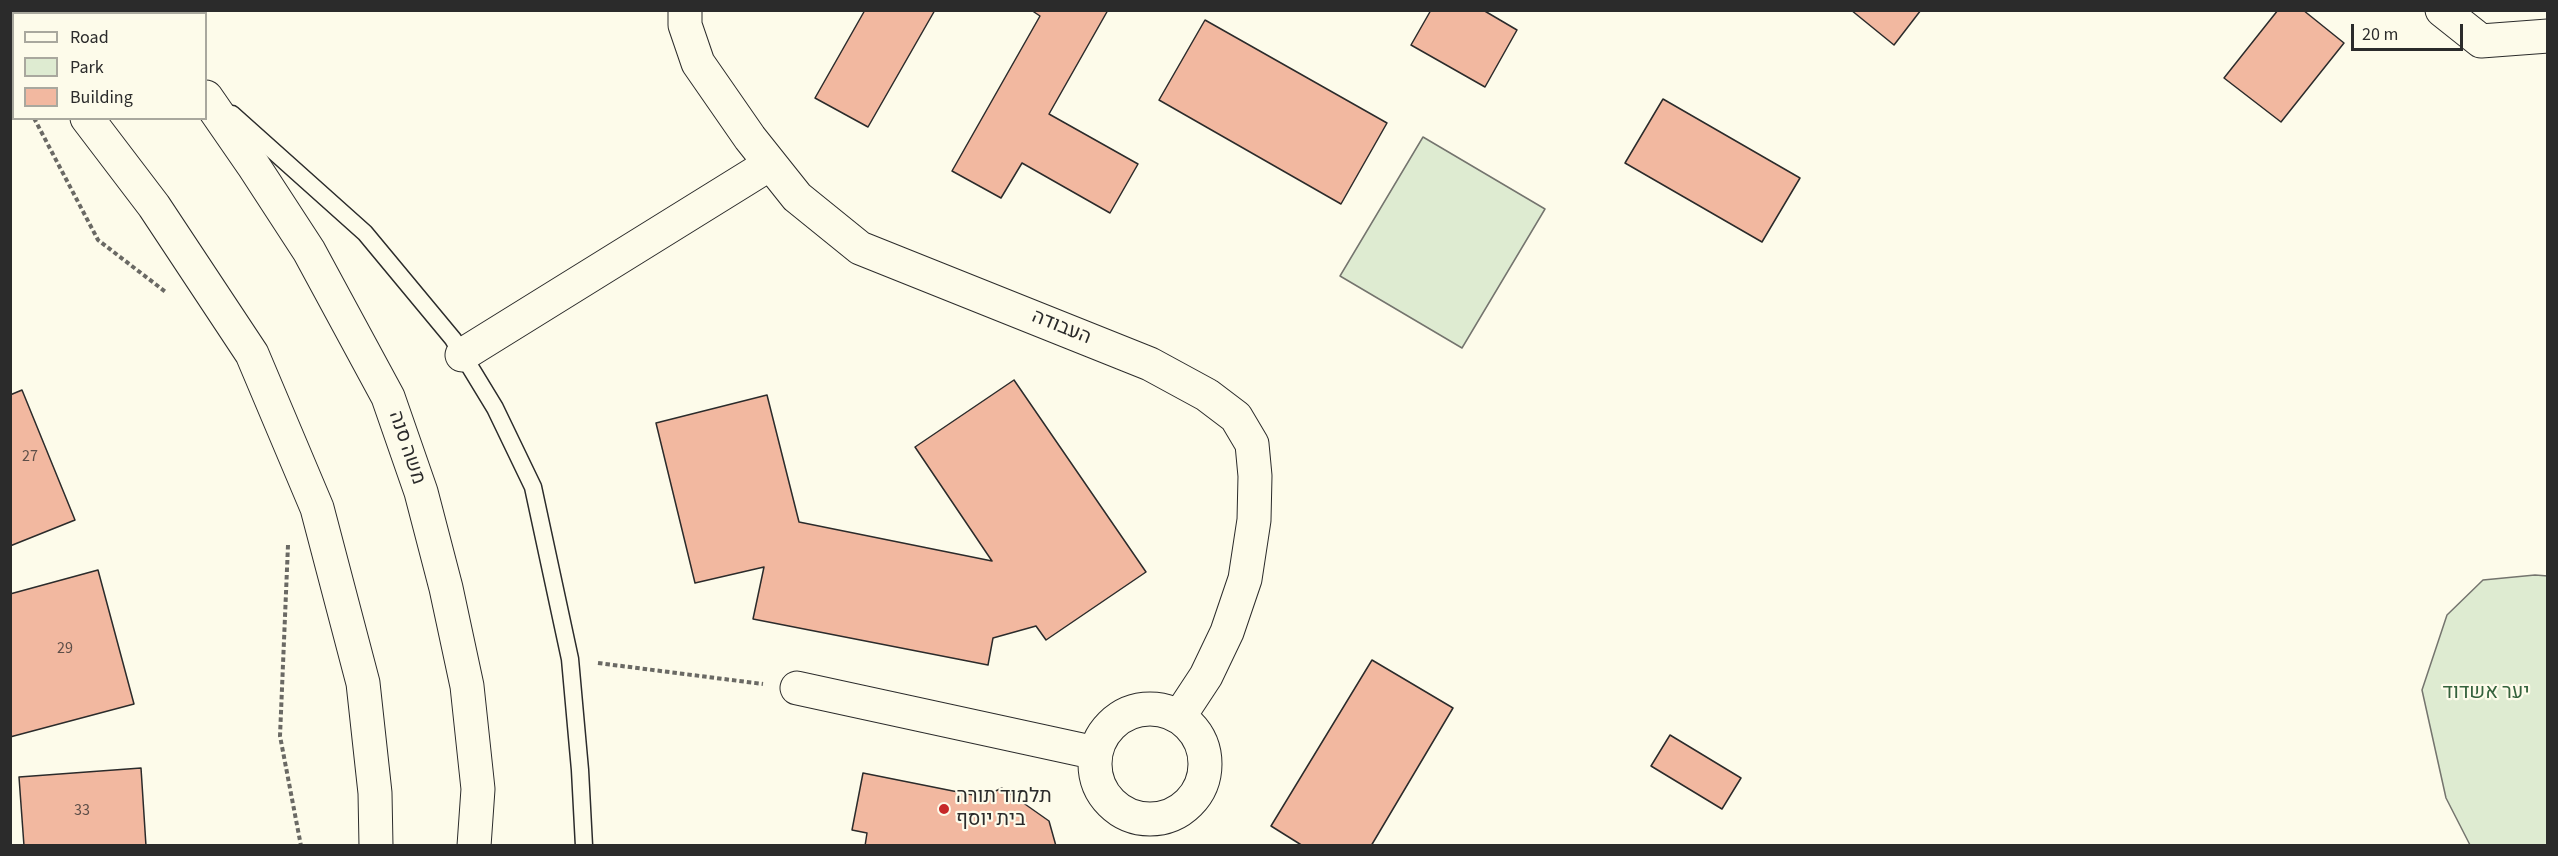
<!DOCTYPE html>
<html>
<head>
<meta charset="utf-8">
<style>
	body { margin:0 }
	#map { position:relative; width:2558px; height:856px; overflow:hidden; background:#fdfbea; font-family:"Source Sans 3",sans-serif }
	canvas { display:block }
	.frame { position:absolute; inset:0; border:12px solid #2b2b2b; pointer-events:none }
	.legend { position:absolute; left:12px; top:12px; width:195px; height:108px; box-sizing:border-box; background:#fdfbea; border:2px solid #a9a89e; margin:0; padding:8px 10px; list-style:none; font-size:18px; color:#2b2b2b }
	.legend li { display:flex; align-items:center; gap:12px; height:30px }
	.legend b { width:30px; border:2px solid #a9a89e }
	.scale { position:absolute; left:2351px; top:24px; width:112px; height:27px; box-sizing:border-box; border:3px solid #2b2b2b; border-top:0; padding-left:8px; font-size:18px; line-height:21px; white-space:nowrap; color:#2b2b2b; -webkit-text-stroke:4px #fdfbea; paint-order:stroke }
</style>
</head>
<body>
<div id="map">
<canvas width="2558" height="856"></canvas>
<div class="frame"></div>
<ul class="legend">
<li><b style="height:8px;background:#fdfbea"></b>Road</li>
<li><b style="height:16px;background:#deebd1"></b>Park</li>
<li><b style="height:16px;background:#f2b8a0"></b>Building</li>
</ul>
<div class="scale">20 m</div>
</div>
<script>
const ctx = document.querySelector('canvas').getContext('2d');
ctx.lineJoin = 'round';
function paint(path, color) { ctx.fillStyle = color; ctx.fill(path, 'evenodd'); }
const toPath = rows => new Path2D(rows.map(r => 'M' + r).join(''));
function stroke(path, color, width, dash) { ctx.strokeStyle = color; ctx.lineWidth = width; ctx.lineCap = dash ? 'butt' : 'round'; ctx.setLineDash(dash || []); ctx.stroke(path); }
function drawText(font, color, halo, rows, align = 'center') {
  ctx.font = font + ' "Source Sans 3",Heebo,sans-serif'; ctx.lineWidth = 4.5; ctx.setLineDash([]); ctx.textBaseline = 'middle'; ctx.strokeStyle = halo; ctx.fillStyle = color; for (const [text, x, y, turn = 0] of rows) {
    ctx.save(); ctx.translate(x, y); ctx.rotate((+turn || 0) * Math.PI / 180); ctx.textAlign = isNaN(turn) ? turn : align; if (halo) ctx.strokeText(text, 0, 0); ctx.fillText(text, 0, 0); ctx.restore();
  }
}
const green = toPath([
	[1423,137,1545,209,1462,348,1340,276,1423,137],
	[2535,575,2548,576,2547,845,2470,845,2446,798,2422,690,2447,615,2483,580,2535,575]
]);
const building = toPath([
	[865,10,935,10,868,127,815,98,865,10],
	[1031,10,1108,10,1049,114,1138,164,1110,213,1022,163,1001,198,952,171,1040,16,1031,10],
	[1431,10,1483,10,1517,30,1485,87,1411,45,1431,10],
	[1851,10,1921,10,1894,45,1851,10],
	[2278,10,2303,10,2344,43,2281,122,2224,78,2278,10],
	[1205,20,1387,123,1341,204,1159,100,1205,20],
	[1663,99,1800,178,1762,242,1625,163,1663,99],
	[1014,380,1146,572,1046,640,1036,626,993,638,988,665,753,619,764,567,695,583,656,423,767,395,799,522,992,561,915,447,1014,380],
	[22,390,75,520,10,546,10,395,22,390],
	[98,570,134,704,10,737,10,594,98,570],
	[1372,660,1453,708,1371,846,1303,846,1271,826,1372,660],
	[1670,735,1741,778,1722,809,1651,766,1670,735],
	[141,768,146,846,24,846,19,777,141,768],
	[863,773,983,797,1002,788,1049,821,1056,846,865,846,867,833,852,830,863,773]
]);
const path = toPath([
	[10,81,14,85],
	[34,118,98,240,167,293],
	[288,545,280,736,301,846],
	[598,663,763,684]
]);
const service = toPath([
	[232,114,365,233,453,339,495,408,533,487,570,659,580,770,584,846]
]);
const minor = toPath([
	[685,10,685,25,698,63,750,138,797,197,860,248,1150,364,1207,395,1236,417,1252,444,1255,476,1254,520,1245,579,1227,632,1206,676,1179,717],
	[2442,10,2481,41,2548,36],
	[462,355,770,164],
	[797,688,1096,753],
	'1095 764a55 55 0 1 1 110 0a55 55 0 1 1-110 0Z'
]);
const secondary = toPath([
	[138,10,140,14],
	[10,17,14,21],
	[206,97,253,165,309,251,388,397,421,492,446,588,467,686,478,789,474,846],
	[87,118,154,206,252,354,317,508,363,683,375,793,376,846]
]);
const markers = [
	[944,809,6,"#c62828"]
];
const numberNames = [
	["27",30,457],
	["29",65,649],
	["33",82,811]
];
const streetNames = [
	["העבודה",1061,328,22],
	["משה סנה",406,448,71]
];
const parkNames = [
	["יער אשדוד",2486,694]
];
const poiNames = [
	["תלמוד תורה",956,798],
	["בית יוסף",956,821]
];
paint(green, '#deebd1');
stroke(green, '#74746e', 1.5);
paint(building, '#f2b8a0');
stroke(building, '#2b2b2b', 1.5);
stroke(service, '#2b2b2b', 19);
stroke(minor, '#2b2b2b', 35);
stroke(secondary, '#2b2b2b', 35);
stroke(path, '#6a6964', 4, [4.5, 3]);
stroke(service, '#fdfbea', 16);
stroke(minor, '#fdfbea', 33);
stroke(secondary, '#fdfbea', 33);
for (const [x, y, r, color] of markers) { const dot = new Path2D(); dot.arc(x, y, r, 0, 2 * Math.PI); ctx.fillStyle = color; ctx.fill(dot); stroke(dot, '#fdfbea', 2); }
drawText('16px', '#5d4e48', null, numberNames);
drawText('20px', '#2b2b2b', '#fdfbea', streetNames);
drawText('20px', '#34623c', '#fdfbea', parkNames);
drawText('20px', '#2b2b2b', '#fdfbea', poiNames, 'left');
</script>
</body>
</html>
